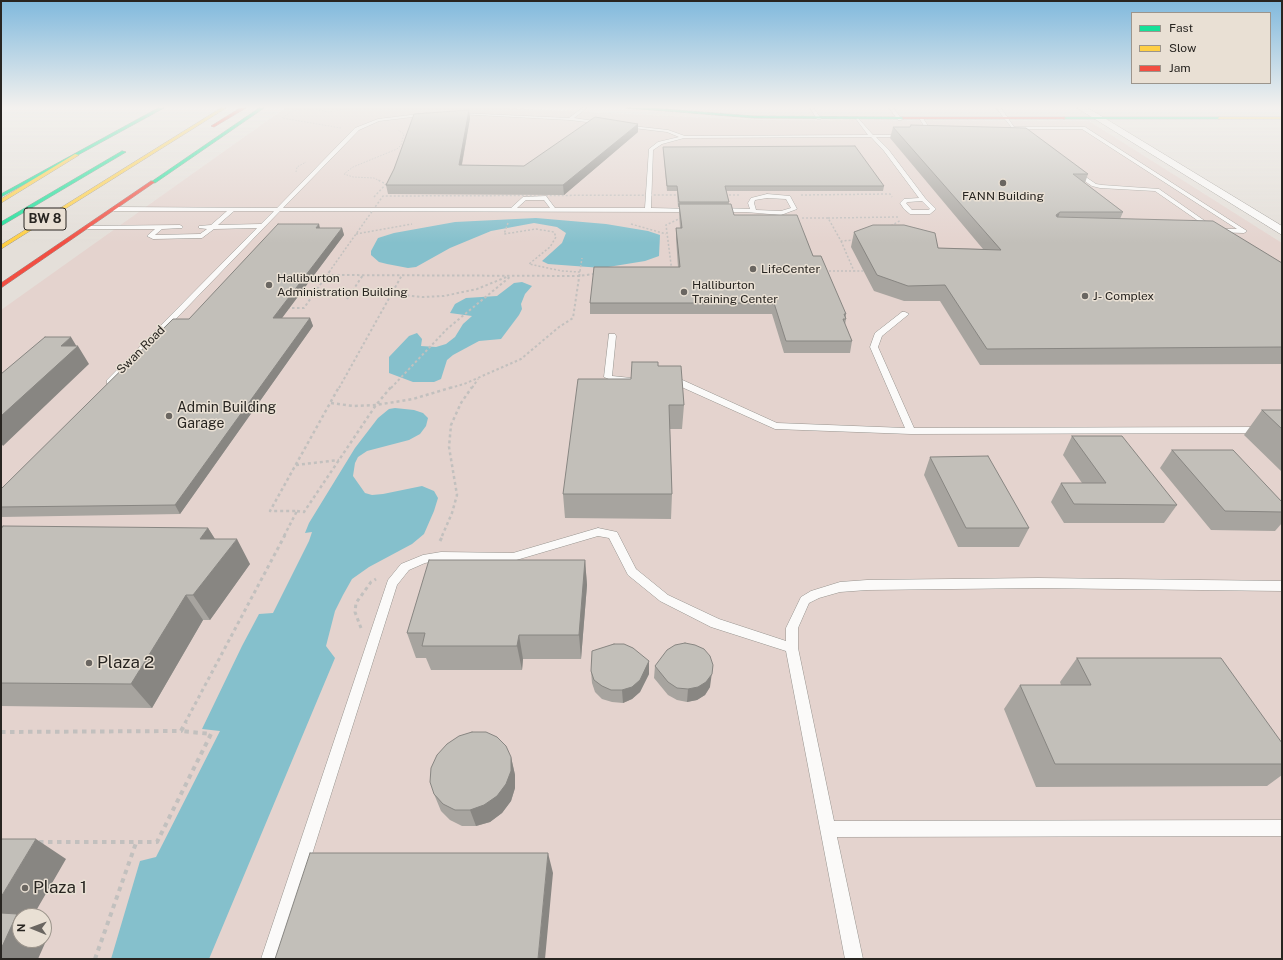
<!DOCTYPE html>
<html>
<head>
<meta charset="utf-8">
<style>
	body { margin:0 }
	#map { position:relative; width:1283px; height:960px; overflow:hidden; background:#e4dfd9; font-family:"Public Sans",sans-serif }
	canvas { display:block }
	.frame { position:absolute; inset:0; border:2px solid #282521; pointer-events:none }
	.legend { position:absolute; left:1131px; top:12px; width:140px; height:72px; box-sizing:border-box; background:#e9e0d4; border:1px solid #9c958c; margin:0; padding:5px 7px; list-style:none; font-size:12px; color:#282521 }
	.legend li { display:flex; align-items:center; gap:8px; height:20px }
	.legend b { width:20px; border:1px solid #9c958c }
	.north { position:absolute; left:12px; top:908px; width:40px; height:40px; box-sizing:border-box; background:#e9e0d4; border:1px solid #9c958c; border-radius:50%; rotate:271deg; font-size:11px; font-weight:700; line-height:16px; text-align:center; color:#282521 }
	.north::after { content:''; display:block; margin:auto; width:14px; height:18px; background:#6a6661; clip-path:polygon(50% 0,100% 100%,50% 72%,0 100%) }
</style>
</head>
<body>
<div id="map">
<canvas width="1283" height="960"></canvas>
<div class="frame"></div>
<ul class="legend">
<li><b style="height:5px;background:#16e098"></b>Fast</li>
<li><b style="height:5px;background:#ffcf43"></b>Slow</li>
<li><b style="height:5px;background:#f24e42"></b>Jam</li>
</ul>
<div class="north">N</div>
</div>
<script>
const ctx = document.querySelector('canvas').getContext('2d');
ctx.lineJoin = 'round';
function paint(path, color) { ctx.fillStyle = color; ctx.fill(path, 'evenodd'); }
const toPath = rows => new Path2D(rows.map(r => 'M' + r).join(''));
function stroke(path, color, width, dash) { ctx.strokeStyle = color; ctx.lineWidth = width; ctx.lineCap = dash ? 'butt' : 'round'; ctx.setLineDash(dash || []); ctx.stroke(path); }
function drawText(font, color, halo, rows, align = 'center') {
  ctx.font = font + ' "Public Sans",sans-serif'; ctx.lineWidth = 3; ctx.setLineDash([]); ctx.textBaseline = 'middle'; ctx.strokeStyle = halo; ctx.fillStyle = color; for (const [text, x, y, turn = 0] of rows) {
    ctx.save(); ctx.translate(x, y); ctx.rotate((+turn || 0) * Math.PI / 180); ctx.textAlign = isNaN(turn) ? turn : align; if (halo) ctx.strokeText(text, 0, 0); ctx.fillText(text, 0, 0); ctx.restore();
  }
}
const industrial = toPath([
	[285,108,506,108,755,120,1089,121,1282,243,1282,959,1,959,1,310],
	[20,916,44,916,44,940,20,940]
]);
const water = toPath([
	[536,218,606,224,648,231,660,235,659,256,645,261,602,268,548,264,542,261,562,243,566,233,557,227,534,223,491,231,450,248,416,267,408,268,387,264,379,262,371,255,371,251,378,238,394,233,455,222],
	[522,282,532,286,525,294,521,304,522,309,519,315,501,339,479,341,453,355,447,360,441,379,434,382,413,382,389,373,389,357,409,336,417,333,422,339,421,346,436,347,446,344,455,337,463,324,472,316,450,313,455,304,466,298,497,296,514,283],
	[395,408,414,410,423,413,428,418,426,426,420,434,409,440,367,451,358,457,355,463,353,476,365,493,372,495,383,494,422,486,434,491,438,498,434,511,424,534,412,544,369,567,352,579,343,595,335,611,326,646,335,658,209,959,111,959,140,861,156,857,220,731,202,729,242,646,259,614,273,613,309,541,312,532,305,533,309,523,355,448,378,418,389,409]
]);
const pathFar5 = toPath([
	[341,128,282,118,292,111,298,110,320,110,328,112,353,108],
	[296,172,297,167,306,162],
	[380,181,374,178,353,177,344,174,353,167,397,149,401,145,404,134,398,130]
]);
const pathFar4 = toPath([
	[725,195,740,195],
	[801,195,890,194,892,197],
	[374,197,386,184,378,180],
	[802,218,828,218,841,241,854,240],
	[828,218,898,217],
	[508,223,504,234,536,229,554,232,556,237,550,247,529,264,562,271,580,272],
	[631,224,666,234],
	[891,226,901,220],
	[356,234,412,224],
	[841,241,854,271,864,271],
	[580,271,582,258],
	[825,271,854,271],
	[329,272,383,196,682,195,683,217,666,225,672,272,659,272]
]);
const pathFar3 = toPath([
	[330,271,327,275,579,276,601,273,672,271],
	[392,294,422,297,444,296,477,289,509,276],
	[347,299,363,275],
	[287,308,304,308,327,275],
	[339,388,402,275],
	[391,388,447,329,511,276],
	[450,388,464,384,521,359,559,327,573,318,580,271],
	[472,388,478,379]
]);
const pathFar2 = toPath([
	[331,403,353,406,376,405,413,399,453,387],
	[296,465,339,460],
	[297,511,304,512,376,405,391,387],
	[284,536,297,511,270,511,339,387],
	[442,536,452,513,457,495,449,447,451,425,461,403,472,387]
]);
const pathFar1 = toPath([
	[440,541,443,535],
	[361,628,355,612,356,603,371,582,376,579],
	[185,723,285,535]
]);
const path = toPath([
	[1,732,181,731,186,722],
	[39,842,157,842,211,734,181,731],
	[95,959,136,843]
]);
const lane = toPath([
	[582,108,587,108,574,118,601,122,603,124,570,120,458,114,460,113,569,118,582,108],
	[810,108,814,108,821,119,817,119,810,108],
	[889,108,894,108,902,120,898,120,889,108],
	[996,108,1001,108,1014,127,1085,127,1247,231,1244,233,1215,232,1214,231,1217,229,1237,229,1082,129,1013,129,996,108],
	[427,113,429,115,379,121,359,130,283,208,511,208,523,197,546,196,555,208,645,208,649,149,658,142,679,137,667,132,625,127,623,125,668,130,685,136,868,135,856,119,858,118,873,135,906,135,904,137,876,137,888,149,925,198,936,209,930,214,910,214,904,209,900,203,904,199,919,198,884,151,871,137,684,138,662,144,653,150,651,208,694,209,694,211,692,212,280,211,113,384,107,384,107,380,257,228,214,229,202,238,153,239,147,236,155,229,88,229,86,228,86,226,180,225,183,227,182,228,162,229,155,235,200,234,207,229,199,228,199,226,211,225,227,211,114,211,111,209,114,207,277,208,355,128,378,119,427,113],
	[526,200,544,200,550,208,517,208,526,200],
	[922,201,930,209,928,210,912,210,906,203,908,202,922,201],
	[234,211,274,211,261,224,218,225,234,211],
	[919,118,923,118,930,129,926,129,919,118],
	[1073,171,1077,171,1096,184,1102,185,1159,189,1215,228,1210,229,1155,191,1100,188,1092,186,1073,173,1073,171],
	[767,194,790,196,797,209,781,215,746,212,720,212,717,210,720,208,750,209,748,203,751,198,767,194],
	[767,198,786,199,791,208,781,211,756,210,754,203,755,200,767,198],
	[902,312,905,312,909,314,882,336,878,347,914,428,1257,427,1282,425,1282,431,1257,433,911,434,775,429,666,380,670,377,678,378,777,423,905,428,870,347,875,333,902,312],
	[609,334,615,334,616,336,612,376,631,378,631,382,618,383,604,377,609,334],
	[598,528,617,532,636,569,668,595,719,619,786,641,786,628,801,597,811,591,840,582,867,580,1038,578,1282,581,1282,591,1038,588,867,590,840,592,819,598,809,603,798,628,798,648,834,821,1282,820,1282,836,837,837,863,959,845,959,786,651,711,627,660,601,628,575,609,538,598,536,513,561,441,560,425,563,409,570,397,585,279,959,261,959,388,580,401,564,423,555,441,552,513,553,598,528]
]);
const street = toPath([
	[1077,108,1088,108,1282,226,1282,235,1077,108]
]);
const fast = toPath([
	[158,108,164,108,1,197,1,194,158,108],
	[259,108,264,108,155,183,151,182,259,108],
	[626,108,651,108,754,116,903,117,905,118,903,119,754,118,626,108],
	[1064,117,1219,117,1221,118,1219,119,1063,119,1064,117],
	[122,151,126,152,1,226,1,222,122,151]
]);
const slow = toPath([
	[221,108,226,108,1,249,1,245,221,108],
	[1219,117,1282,117,1282,119,1218,119,1219,117],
	[75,154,79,155,1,203,1,199,75,154]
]);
const jam = toPath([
	[240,108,246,108,214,127,211,126,240,108],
	[902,117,1064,117,1066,118,1064,119,903,119,902,117],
	[151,181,155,182,1,288,1,283,151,181]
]);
const wall = toPath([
	[469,110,470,118,462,165,524,166,638,132,564,195,388,194,386,185],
	[893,127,1088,174,1085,183,1123,212,1120,219,1282,263,1282,364,980,365,940,301,904,301,874,291,851,247,854,232,938,248,983,249,890,138],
	[663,147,884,186,883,191,726,191,729,204,734,215,813,256,846,314,846,319,845,325,852,341,850,353,784,353,772,314,590,314,590,303,678,267,676,238,676,228,680,228,679,213,679,207,678,207,677,191,667,191],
	[320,228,342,228,344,235,282,318,310,318,313,326,180,514,1,517,1,489,189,319],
	[658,366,684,405,682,429,670,429,672,494,671,519,565,518,563,494,631,379],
	[1262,410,1282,410,1282,472,1244,435],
	[1072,436,1177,505,1164,523,1064,523,1051,502,1061,483,1082,483,1063,455],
	[1172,450,1282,502,1282,523,1275,531,1211,530,1160,468],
	[930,457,1029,528,1019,547,958,547,924,475],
	[208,528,215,539,250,564,210,620,203,620,152,708,1,706,1,529],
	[585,560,587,585,581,659,523,659,522,670,431,670,426,658,416,658,407,633],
	[1077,658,1282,743,1282,775,1267,786,1036,787,1004,709,1020,685,1061,685,1060,682],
	[655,666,710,687,705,695,697,700,687,702,677,700,668,695,654,678],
	[591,671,649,674,640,692,632,699,623,703,612,702,602,699,595,692,592,683],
	[511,757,515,775,515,788,511,801,502,813,490,822,476,826,462,826,450,820,441,811,434,794]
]);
const shadedWall = toPath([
	[469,110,470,118,460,174,459,165],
	[638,124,638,132,564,195,563,185],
	[1060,212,1055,226,1056,215],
	[319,224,321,232,316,228],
	[342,228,344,235,276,326,273,318],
	[310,318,313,326,180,514,175,505],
	[71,337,77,347,78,346,89,364,3,446,1,443,1,416,61,346],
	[208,528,223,552,200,539],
	[237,539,250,564,210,620,193,595],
	[585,560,587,585,581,659,579,635],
	[186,595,203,620,152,708,131,684],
	[519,635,523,659,522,670,517,646],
	[649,661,649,674,640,692,632,699,623,703,622,690],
	[713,665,710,687,705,695,697,700,687,702,688,689],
	[511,757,515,775,515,788,511,801,502,813,490,822,476,826,470,810],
	[36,839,66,859,33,916,20,916,20,940,44,940,44,929,50,932,38,959,1,959,1,897],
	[548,853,553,873,545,959,538,959]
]);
const building = toPath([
	[469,110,459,165,524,166,595,117,638,124,563,185,386,185,394,169,414,114,469,110],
	[911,125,1026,128,1088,174,1073,174,1123,212,1060,212,1056,215,1057,217,1213,221,1282,263,1282,347,987,349,945,285,908,286,877,275,854,232,873,225,904,225,935,233,938,248,1001,250,893,127,910,127,911,125],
	[855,146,884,186,725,186,729,202,679,202,677,186,667,186,663,147,855,146],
	[679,204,731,204,734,215,797,215,813,256,821,256,846,314,844,314,846,319,843,319,852,341,786,341,774,303,590,303,594,267,680,267,676,228,682,228,679,204],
	[278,224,319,224,316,228,342,228,273,318,310,318,175,505,1,507,1,489,173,319,189,319,278,224],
	[45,337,71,337,61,346,78,346,1,416,1,374,45,337],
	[632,362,658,362,658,366,681,366,684,405,669,405,672,494,563,494,578,379,631,379,632,362],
	[1262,410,1282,410,1282,429,1262,410],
	[1072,436,1122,436,1177,505,1074,504,1061,483,1106,483,1072,436],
	[1172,450,1233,450,1282,502,1282,512,1225,511,1172,450],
	[988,456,1029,528,966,528,930,457,988,456],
	[3,526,208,528,200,539,237,539,193,595,186,595,131,684,1,683,1,529,3,526],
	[429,560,585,560,579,635,519,635,517,646,422,646,425,633,407,633,429,560],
	[685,643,695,645,704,649,710,656,713,665,712,674,706,682,698,687,688,689,677,688,668,682,655,666,667,650,675,645,685,643],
	[614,644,624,644,633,648,649,661,640,680,632,687,622,690,611,690,602,686,594,680,591,671,592,651,614,644],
	[1077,658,1221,658,1282,743,1282,764,1055,764,1020,685,1091,685,1077,658],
	[472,732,486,732,497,737,506,746,511,757,511,771,506,784,497,796,484,805,470,810,455,810,443,804,434,794,430,782,431,768,437,755,447,744,459,736,472,732],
	[1,839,36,839,1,897,1,839],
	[310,853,548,853,538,959,275,959,310,853],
	[1,913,17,914,1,949,1,913]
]);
const markers = [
	[1003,183,4,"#6a6661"],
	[753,269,4,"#6a6661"],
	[269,285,4,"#6a6661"],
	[684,292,4,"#6a6661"],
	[1085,296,4,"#6a6661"],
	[169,416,4,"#6a6661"],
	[89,663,4,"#6a6661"],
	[25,888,4,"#6a6661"]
];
const farPoinames = [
	["FANN Building",1003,196,"center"],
	["LifeCenter",761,269],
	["Halliburton",277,278],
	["Administration Building",277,292],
	["Halliburton",692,285],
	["Training Center",692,299],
	["J- Complex",1093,296]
];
const farStreetnames = [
	["Swan Road",141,350,-45]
];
const shields = [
	[45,219,42]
];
const shieldNames = [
	["BW 8",45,219]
];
const poiNames = [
	["Admin Building",177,408],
	["Garage",177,424]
];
const nearPoinames = [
	["Plaza 2",97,663],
	["Plaza 1",33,888]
];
paint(industrial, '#e4d3ce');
paint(water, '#85c0cc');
stroke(lane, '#989590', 1);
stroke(street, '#989590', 1);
stroke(fast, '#989590', 1);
stroke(slow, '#989590', 1);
stroke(jam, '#989590', 1);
stroke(pathFar5, '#c2c0be', 1, [1.5, 1.5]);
stroke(pathFar4, '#c2c0be', 1.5, [2, 2]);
stroke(pathFar3, '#c2c0be', 2, [2.5, 2.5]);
stroke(pathFar2, '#c2c0be', 2.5, [3, 3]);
stroke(pathFar1, '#c2c0be', 3, [3.5, 3.5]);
stroke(path, '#c2c0be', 4, [4.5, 4.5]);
paint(lane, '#fbfaf9');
paint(street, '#fbfaf9');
paint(fast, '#16e098');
paint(slow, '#ffcf43');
paint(jam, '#f24e42');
paint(wall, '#a7a49f');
paint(shadedWall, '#888682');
paint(building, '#c2bfb9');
stroke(building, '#888682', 1);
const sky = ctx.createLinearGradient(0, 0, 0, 243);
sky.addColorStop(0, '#80b9dd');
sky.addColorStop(0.44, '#f3f1ee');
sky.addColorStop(1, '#f3f1ee00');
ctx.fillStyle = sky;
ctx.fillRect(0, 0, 1283, 243);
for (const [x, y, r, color] of markers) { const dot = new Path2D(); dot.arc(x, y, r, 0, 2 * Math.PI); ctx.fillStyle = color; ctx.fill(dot); stroke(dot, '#e9e0d4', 1.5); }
drawText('12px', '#282521', '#e9e0d4', farPoinames, 'left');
drawText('12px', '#282521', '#e9e0d4', farStreetnames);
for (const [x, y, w] of shields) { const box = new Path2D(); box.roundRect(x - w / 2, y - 11, w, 22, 3); ctx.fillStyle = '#e9e0d4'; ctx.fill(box); stroke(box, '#282521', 1); }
drawText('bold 13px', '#282521', null, shieldNames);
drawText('14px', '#282521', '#e9e0d4', poiNames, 'left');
drawText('17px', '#282521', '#e9e0d4', nearPoinames, 'left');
</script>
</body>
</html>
